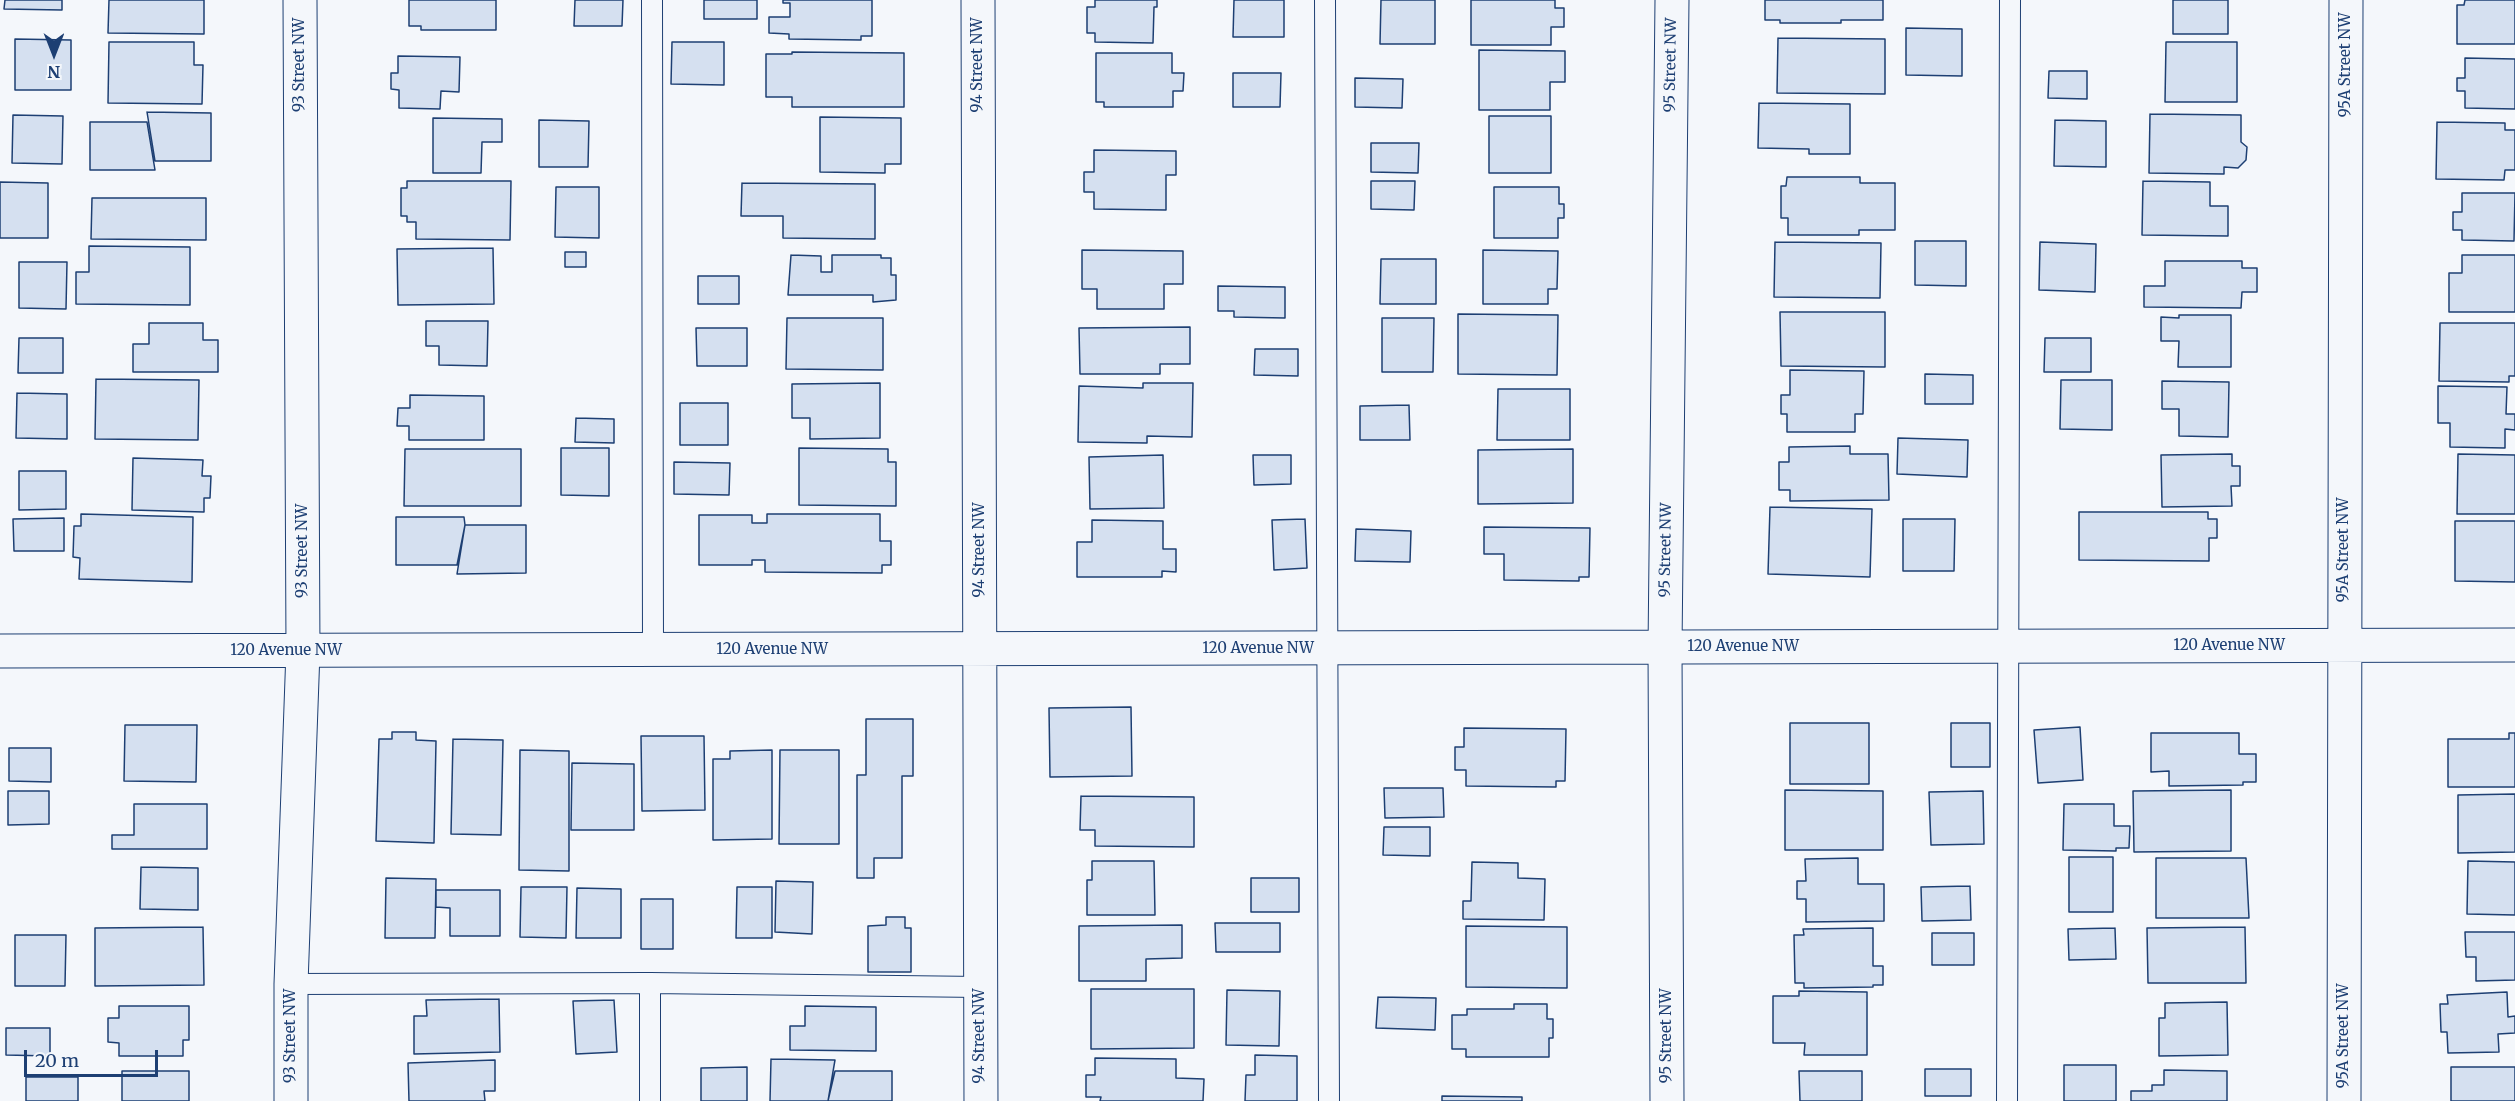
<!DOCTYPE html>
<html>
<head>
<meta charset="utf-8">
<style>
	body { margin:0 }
	#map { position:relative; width:2515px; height:1101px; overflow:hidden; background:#f4f7fb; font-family:Merriweather,serif }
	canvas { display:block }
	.north { position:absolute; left:24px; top:24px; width:60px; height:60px; -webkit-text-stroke:4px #f4f7fb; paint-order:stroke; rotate:180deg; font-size:16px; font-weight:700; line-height:24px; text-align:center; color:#1d3f73 }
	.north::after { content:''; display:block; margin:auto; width:21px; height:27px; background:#1d3f73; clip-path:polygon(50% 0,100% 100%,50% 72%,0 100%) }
	.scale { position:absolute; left:24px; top:1050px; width:134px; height:27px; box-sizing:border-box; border:3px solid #1d3f73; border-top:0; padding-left:8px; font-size:18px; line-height:21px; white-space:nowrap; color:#1d3f73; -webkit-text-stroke:4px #f4f7fb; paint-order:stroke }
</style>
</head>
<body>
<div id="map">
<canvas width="2515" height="1101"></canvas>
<div class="north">N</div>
<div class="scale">20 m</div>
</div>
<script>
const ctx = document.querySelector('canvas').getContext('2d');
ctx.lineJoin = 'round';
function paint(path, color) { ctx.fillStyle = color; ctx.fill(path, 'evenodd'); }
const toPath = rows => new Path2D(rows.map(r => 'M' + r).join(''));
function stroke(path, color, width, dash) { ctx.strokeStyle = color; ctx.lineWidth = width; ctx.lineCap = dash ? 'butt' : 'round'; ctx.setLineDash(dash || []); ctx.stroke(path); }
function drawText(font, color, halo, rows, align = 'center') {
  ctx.font = font + ' Merriweather,serif'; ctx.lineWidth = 4.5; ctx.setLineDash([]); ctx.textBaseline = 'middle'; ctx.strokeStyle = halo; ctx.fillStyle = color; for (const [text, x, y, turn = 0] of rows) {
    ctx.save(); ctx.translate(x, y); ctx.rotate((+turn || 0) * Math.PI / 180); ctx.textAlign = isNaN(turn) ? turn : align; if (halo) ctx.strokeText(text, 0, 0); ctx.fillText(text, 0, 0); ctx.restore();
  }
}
const building = toPath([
	[5,0,62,0,62,10,4,9,5,0],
	[109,0,204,0,204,34,108,33,109,0],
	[409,0,496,0,496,30,421,30,421,26,409,26,409,0],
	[575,0,623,0,622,26,574,26,575,0],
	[704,0,757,0,757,19,704,19,704,0],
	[783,0,872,0,872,36,861,36,861,40,789,39,789,34,769,33,769,17,790,17,790,3,783,3,783,0],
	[1095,0,1157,0,1157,7,1154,7,1153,43,1095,42,1095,33,1087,33,1087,7,1095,7,1095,0],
	[1234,0,1284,0,1284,37,1233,37,1234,0],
	[1381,0,1435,0,1435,44,1380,44,1381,0],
	[1471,0,1555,0,1555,8,1564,8,1564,27,1551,27,1551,45,1471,45,1471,0],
	[1765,0,1883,0,1883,20,1841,20,1841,23,1780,23,1780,20,1765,20,1765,0],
	[2173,0,2228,0,2228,34,2173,34,2173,0],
	[2465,0,2515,0,2515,44,2457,44,2457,5,2464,5,2465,0],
	[1906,28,1962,29,1962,76,1906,75,1906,28],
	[1778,38,1885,39,1885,94,1777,93,1778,38],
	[15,39,71,40,71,90,15,90,15,39],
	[109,42,194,42,194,65,203,65,202,104,108,103,109,42],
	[672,42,724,42,724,85,671,84,672,42],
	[2166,42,2237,42,2237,102,2165,102,2166,42],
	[1479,50,1565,51,1565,82,1550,82,1550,110,1479,110,1479,50],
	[792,52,904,53,904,107,792,107,792,97,766,97,766,54,792,54,792,52],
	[1096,53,1172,53,1172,73,1184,73,1183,91,1173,91,1173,107,1104,107,1104,102,1096,102,1096,53],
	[398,56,460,57,459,92,441,91,440,109,399,108,399,90,391,89,391,73,398,73,398,56],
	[2465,58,2515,59,2515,109,2465,108,2465,91,2457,91,2457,78,2465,78,2465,58],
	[2049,71,2087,71,2087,99,2048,98,2049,71],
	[1233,73,1281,73,1280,107,1233,107,1233,73],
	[1355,78,1403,79,1402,108,1355,107,1355,78],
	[1759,103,1850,104,1850,154,1809,154,1809,149,1758,148,1759,103],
	[147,112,211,113,211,161,155,161,147,112],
	[2150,114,2241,115,2241,142,2247,147,2246,160,2238,168,2224,167,2224,174,2149,173,2150,114],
	[13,115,63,116,62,164,12,163,13,115],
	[1489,116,1551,116,1551,173,1489,173,1489,116],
	[820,117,901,118,901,164,885,164,885,173,820,172,820,117],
	[433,118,502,119,502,142,482,142,481,173,433,173,433,118],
	[539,120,589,121,588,167,539,167,539,120],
	[2055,120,2106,121,2106,167,2054,166,2055,120],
	[90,122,147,122,155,170,90,170,90,122],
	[2437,122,2505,123,2505,130,2515,130,2515,170,2505,170,2504,180,2436,179,2437,122],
	[1371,143,1419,143,1418,173,1371,172,1371,143],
	[1094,150,1176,151,1176,175,1166,175,1166,210,1094,209,1094,192,1084,192,1084,172,1094,172,1094,150],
	[1787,177,1860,177,1860,183,1895,183,1895,230,1859,230,1859,235,1788,235,1788,218,1781,218,1781,186,1786,186,1787,177],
	[407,181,511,181,510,240,416,239,416,222,407,222,407,216,401,216,401,188,407,188,407,181],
	[1371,181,1415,181,1414,210,1371,209,1371,181],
	[2143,181,2210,182,2210,206,2228,206,2228,236,2142,235,2143,181],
	[0,182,48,183,48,238,0,238,0,182],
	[742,183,875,184,875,239,783,238,783,216,741,216,742,183],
	[556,187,599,187,599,238,555,237,556,187],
	[1494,187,1559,187,1559,204,1564,204,1564,218,1558,218,1558,238,1494,238,1494,187],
	[2462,193,2515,193,2514,241,2462,240,2462,230,2453,230,2453,212,2462,212,2462,193],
	[92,198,206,198,206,240,91,239,92,198],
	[1915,241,1966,241,1966,286,1915,285,1915,241],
	[1775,242,1881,243,1880,298,1774,297,1775,242],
	[2040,242,2096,244,2095,292,2039,290,2040,242],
	[89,246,190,247,190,305,76,304,76,272,89,272,89,246],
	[493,248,494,304,398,305,397,249,493,248],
	[1082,250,1183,251,1183,284,1164,284,1164,309,1097,309,1097,289,1082,289,1082,250],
	[1483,250,1558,251,1557,289,1548,289,1548,304,1483,304,1483,250],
	[565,252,586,252,586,267,565,267,565,252],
	[791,255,821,256,821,272,832,272,832,255,881,255,881,258,891,258,891,275,896,275,896,300,873,302,873,295,788,295,791,255],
	[2462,255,2515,255,2515,312,2449,312,2449,273,2462,273,2462,255],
	[1381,259,1436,259,1436,304,1380,304,1381,259],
	[2165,261,2242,261,2242,268,2257,268,2257,292,2242,292,2241,308,2144,307,2144,286,2165,286,2165,261],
	[19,262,67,262,66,309,19,308,19,262],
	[698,276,739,276,739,304,698,304,698,276],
	[1218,286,1285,287,1285,318,1234,317,1234,311,1218,311,1218,286],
	[1780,312,1885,312,1885,367,1781,366,1780,312],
	[1458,314,1558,315,1557,375,1458,374,1458,314],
	[2179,315,2231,315,2231,367,2178,367,2179,341,2161,341,2161,317,2179,318,2179,315],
	[787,318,883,318,883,370,786,369,787,318],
	[1382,318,1434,318,1433,372,1382,372,1382,318],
	[426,321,488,321,487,366,439,365,439,346,426,346,426,321],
	[149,323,203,323,203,340,218,340,218,372,133,372,133,344,149,344,149,323],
	[2440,323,2515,323,2515,376,2509,376,2509,382,2439,381,2440,323],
	[1190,327,1190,364,1160,364,1160,374,1080,374,1079,328,1190,327],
	[696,328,747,328,747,366,697,366,696,328],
	[19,338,63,338,63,373,18,373,19,338],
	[2045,338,2091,338,2091,372,2044,372,2045,338],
	[1255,349,1298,349,1298,376,1254,375,1255,349],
	[1790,370,1864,371,1863,414,1855,414,1855,432,1787,432,1787,414,1781,414,1781,395,1790,395,1790,370],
	[1925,374,1973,375,1973,404,1925,404,1925,374],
	[96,379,199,380,198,440,95,439,96,379],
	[2061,380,2112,380,2112,430,2060,429,2061,380],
	[2162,381,2229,382,2228,437,2179,436,2179,409,2162,409,2162,381],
	[880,383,880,438,810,439,810,418,792,418,792,384,880,383],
	[1143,383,1193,383,1192,437,1147,436,1147,443,1078,442,1079,386,1143,388,1143,383],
	[2438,386,2507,387,2506,414,2515,414,2515,430,2505,429,2505,448,2450,447,2450,423,2438,423,2438,386],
	[1498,389,1570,389,1570,440,1497,440,1498,389],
	[17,393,67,394,67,439,16,438,17,393],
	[410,395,484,396,484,440,409,440,409,426,397,426,398,408,410,408,410,395],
	[680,403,728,403,728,445,680,445,680,403],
	[1409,405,1410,440,1360,440,1360,406,1409,405],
	[576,418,614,419,614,443,575,442,576,418],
	[1898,438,1968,440,1967,477,1897,474,1898,438],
	[1850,446,1850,454,1888,454,1889,500,1790,501,1790,490,1779,490,1779,462,1789,462,1789,447,1850,446],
	[561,448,609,448,609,496,561,495,561,448],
	[799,448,888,449,888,462,896,462,896,506,799,505,799,448],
	[405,449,521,449,521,506,404,506,405,449],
	[1573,449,1573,503,1478,504,1478,450,1573,449],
	[2232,454,2232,466,2240,466,2240,486,2231,486,2232,506,2162,507,2161,455,2232,454],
	[2458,454,2515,455,2515,514,2457,514,2458,454],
	[1163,455,1164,508,1090,509,1089,457,1163,455],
	[1253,455,1291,455,1291,484,1254,485,1253,455],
	[133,458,203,460,202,476,211,476,210,498,204,498,204,512,132,510,133,458],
	[674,462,730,463,729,495,674,494,674,462],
	[19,471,66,471,66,509,19,510,19,471],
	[1770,507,1872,509,1870,577,1768,574,1770,507],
	[2079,512,2208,512,2208,519,2217,519,2217,538,2209,538,2209,561,2079,560,2079,512],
	[81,514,193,517,192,582,79,579,80,558,73,557,74,526,81,526,81,514],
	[767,514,880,514,880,541,891,541,891,565,882,565,882,573,765,572,765,560,752,560,752,565,699,565,699,515,752,515,752,523,767,523,767,514],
	[396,517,464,517,465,525,457,565,396,565,396,517],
	[64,518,64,551,14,551,13,519,64,518],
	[1305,519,1307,568,1274,570,1272,520,1305,519],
	[1903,519,1955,519,1954,571,1903,571,1903,519],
	[1092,520,1163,521,1163,549,1176,549,1176,572,1162,571,1162,577,1077,577,1077,542,1092,542,1092,520],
	[2455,521,2515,521,2515,582,2455,581,2455,521],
	[465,525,526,525,526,573,457,574,465,525],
	[1484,527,1590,528,1589,577,1579,577,1579,581,1504,580,1504,554,1484,554,1484,527],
	[1356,529,1411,531,1410,562,1355,561,1356,529],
	[1131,707,1132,776,1050,777,1049,708,1131,707],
	[866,719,913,719,913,776,902,776,902,858,874,858,874,878,857,878,857,775,866,775,866,719],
	[1790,723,1869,723,1869,784,1790,784,1790,723],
	[1951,723,1990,723,1990,767,1951,767,1951,723],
	[125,725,197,725,196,782,124,781,125,725],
	[2080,727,2083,780,2038,783,2034,730,2080,727],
	[1464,728,1566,729,1565,781,1556,781,1556,787,1466,786,1466,770,1455,770,1455,747,1464,747,1464,728],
	[392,732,416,732,416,740,436,741,434,843,376,841,379,739,392,739,392,732],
	[2151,733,2239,733,2239,754,2256,754,2256,782,2243,782,2243,785,2169,786,2169,771,2151,772,2151,733],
	[2509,733,2515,733,2515,787,2448,787,2448,739,2509,739,2509,733],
	[641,736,704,736,705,810,642,811,641,736],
	[453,739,503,740,501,835,451,834,453,739],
	[9,748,51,748,51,782,9,781,9,748],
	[520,750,569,751,569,871,519,870,520,750],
	[772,750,772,839,713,840,713,759,730,759,730,751,772,750],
	[780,750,839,750,839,844,779,844,780,750],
	[572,763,634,764,634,830,571,830,572,763],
	[1384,788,1443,788,1444,817,1385,818,1384,788],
	[1785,790,1883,791,1883,850,1785,850,1785,790],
	[2231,790,2231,851,2134,852,2133,791,2231,790],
	[8,791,49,791,49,824,8,825,8,791],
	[1983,791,1984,844,1931,845,1929,792,1983,791],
	[2515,794,2515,852,2458,853,2458,795,2515,794],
	[1081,796,1194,797,1194,847,1095,846,1095,830,1080,830,1081,796],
	[134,804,207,804,207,849,112,849,112,835,134,835,134,804],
	[2064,804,2114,804,2114,826,2130,826,2129,848,2116,848,2116,851,2063,850,2064,804],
	[1384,827,1430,827,1430,856,1383,855,1384,827],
	[2069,857,2113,857,2113,912,2069,912,2069,857],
	[1858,858,1858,884,1884,884,1884,921,1806,922,1806,899,1797,899,1797,881,1806,881,1805,859,1858,858],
	[2156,858,2246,858,2249,918,2156,918,2156,858],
	[1092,861,1154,861,1155,915,1087,915,1087,880,1092,880,1092,861],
	[2468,861,2515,862,2515,915,2467,914,2468,861],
	[1472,862,1518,863,1518,878,1545,879,1544,920,1463,919,1463,901,1471,901,1472,862],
	[141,867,198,868,198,910,140,909,141,867],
	[386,878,436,879,435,938,385,938,386,878],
	[1251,878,1299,878,1299,912,1251,912,1251,878],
	[776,881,813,882,812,934,775,932,776,881],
	[1970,886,1971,920,1922,921,1921,887,1970,886],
	[521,887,567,887,566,938,520,937,521,887],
	[737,887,772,887,772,938,736,938,737,887],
	[577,888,621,889,621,938,576,938,577,888],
	[436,890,500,890,500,936,450,936,450,908,436,907,436,890],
	[641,899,673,899,673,949,641,949,641,899],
	[886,917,905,917,905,928,911,928,911,972,868,972,868,926,886,925,886,917],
	[1215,923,1280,923,1280,952,1216,952,1215,923],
	[1182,925,1182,958,1146,959,1146,981,1079,981,1079,926,1182,925],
	[1466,926,1567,927,1567,988,1466,987,1466,926],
	[203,927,204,985,95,986,95,928,203,927],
	[2245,927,2246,983,2148,983,2147,928,2245,927],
	[1873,928,1873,966,1883,966,1883,985,1873,985,1873,987,1804,988,1804,983,1795,983,1794,935,1804,935,1803,929,1873,928],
	[2115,928,2116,959,2069,960,2068,929,2115,928],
	[2465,932,2515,932,2515,980,2476,981,2476,957,2466,957,2465,932],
	[1932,933,1974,933,1974,965,1932,965,1932,933],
	[15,935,66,935,65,986,15,986,15,935],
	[1091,989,1194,989,1194,1048,1091,1049,1091,989],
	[1227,990,1280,991,1279,1046,1226,1045,1227,990],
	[1799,991,1867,992,1867,1055,1804,1055,1805,1043,1773,1043,1773,996,1799,996,1799,991],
	[2507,992,2508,1017,2515,1016,2515,1033,2498,1034,2499,1052,2448,1053,2447,1032,2441,1032,2440,1004,2448,1004,2447,995,2507,992],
	[1378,997,1436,998,1435,1030,1376,1028,1378,997],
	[499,999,500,1052,414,1054,414,1016,427,1016,426,1000,499,999],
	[614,1000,617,1052,576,1054,573,1001,614,1000],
	[2227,1002,2228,1055,2159,1056,2159,1018,2165,1018,2165,1003,2227,1002],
	[1514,1004,1547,1004,1547,1019,1553,1019,1553,1038,1549,1038,1549,1057,1466,1057,1466,1049,1452,1049,1452,1015,1467,1015,1467,1009,1514,1009,1514,1004],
	[119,1006,189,1006,189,1040,183,1040,183,1056,119,1056,119,1043,108,1042,108,1018,119,1018,119,1006],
	[805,1006,876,1007,876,1051,790,1050,790,1026,805,1026,805,1006],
	[6,1028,50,1028,50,1056,6,1055,6,1028],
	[1255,1055,1297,1056,1297,1101,1245,1101,1246,1075,1255,1075,1255,1055],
	[1095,1058,1176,1059,1176,1078,1204,1079,1203,1101,1100,1101,1101,1097,1086,1097,1086,1075,1095,1075,1095,1058],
	[771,1059,835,1060,828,1101,770,1101,771,1059],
	[495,1060,495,1091,484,1091,485,1101,409,1101,408,1063,495,1060],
	[2064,1065,2116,1065,2116,1101,2064,1101,2064,1065],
	[747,1067,747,1101,701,1101,701,1068,747,1067],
	[2451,1067,2515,1067,2515,1101,2451,1101,2451,1067],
	[1925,1069,1971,1069,1971,1096,1925,1096,1925,1069],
	[2164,1070,2227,1071,2227,1101,2131,1101,2131,1091,2152,1091,2152,1085,2164,1085,2164,1070],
	[122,1071,189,1071,189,1101,122,1101,122,1071],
	[835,1071,892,1071,892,1101,828,1101,835,1071],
	[1799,1071,1862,1071,1862,1101,1800,1101,1799,1071],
	[26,1077,78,1077,78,1101,26,1101,26,1077],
	[1442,1096,1522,1097,1522,1101,1442,1101,1442,1096]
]);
const lane = toPath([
	[652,0,653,650],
	[1325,0,1329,1101],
	[291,984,650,983],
	[650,1101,650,983,980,987],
	[2007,1101,2010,0]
]);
const street = toPath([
	[978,0,981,1101],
	[0,651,2515,645],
	[291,1101,291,984,303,651,300,0],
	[1667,1101,1665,648,1672,0],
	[2344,1101,2346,0]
]);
const streetNames = [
	["93 Street NW",300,65,-90],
	["94 Street NW",978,65,-90],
	["95 Street NW",1671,65,-89],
	["95A Street NW",2346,65,-90],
	["94 Street NW",980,550,-90],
	["95 Street NW",1666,550,-89],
	["95A Street NW",2344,550,-90],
	["93 Street NW",303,551,-90],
	["120 Avenue NW",2229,646],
	["120 Avenue NW",1743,647],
	["120 Avenue NW",1258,649],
	["120 Avenue NW",772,650],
	["120 Avenue NW",286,651],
	["93 Street NW",291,1036,-90],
	["94 Street NW",980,1036,-90],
	["95 Street NW",1667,1036,-90],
	["95A Street NW",2344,1036,-90]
];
paint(building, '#d5e0f0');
stroke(building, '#1d3f73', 1.5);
stroke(lane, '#1d3f73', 22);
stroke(street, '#1d3f73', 35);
stroke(lane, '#f4f7fb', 20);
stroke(street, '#f4f7fb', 33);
drawText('15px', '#1d3f73', '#f4f7fb', streetNames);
</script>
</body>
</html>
